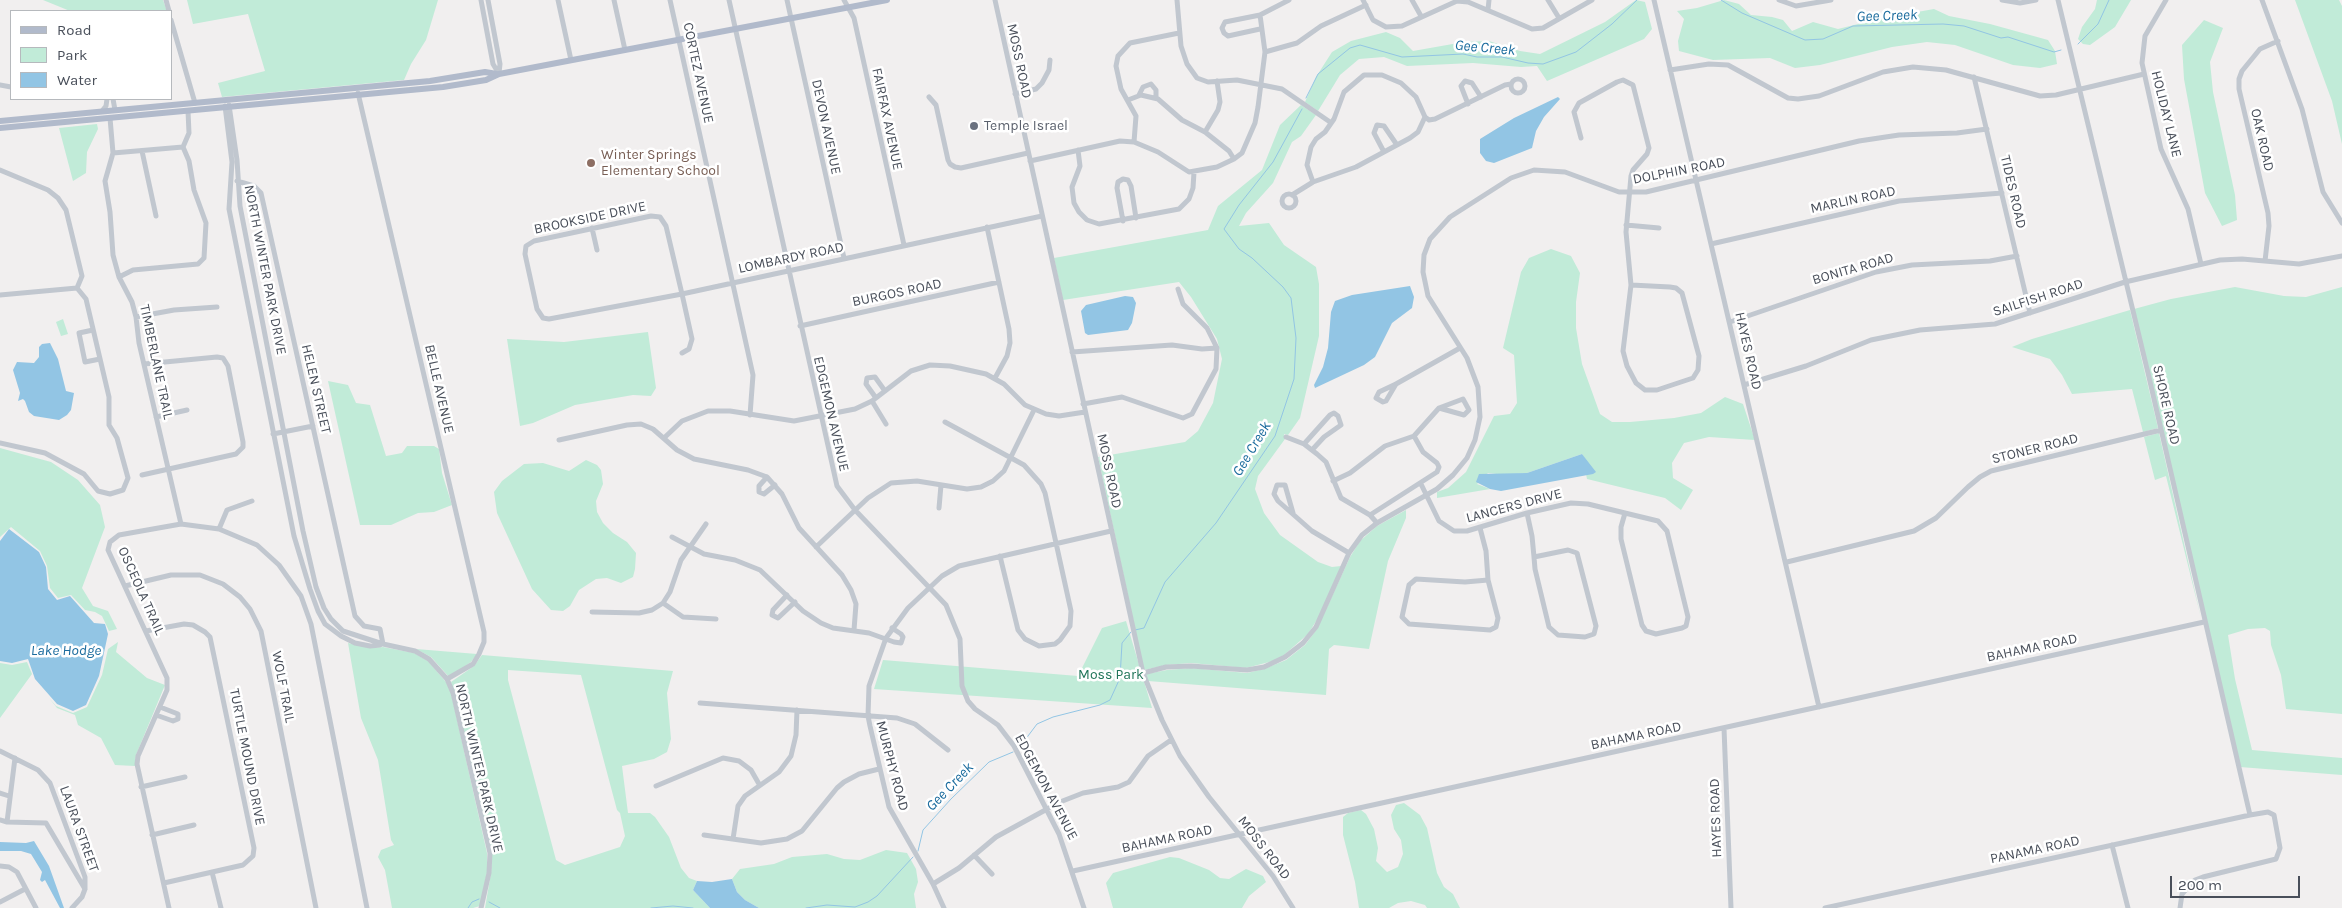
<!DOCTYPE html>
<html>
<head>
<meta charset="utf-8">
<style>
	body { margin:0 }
	#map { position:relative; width:2342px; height:908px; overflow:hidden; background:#f1efef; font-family:Karla,sans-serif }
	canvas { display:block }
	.legend { position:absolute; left:10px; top:10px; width:162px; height:90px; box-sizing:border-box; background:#fff; border:1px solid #b6b9bd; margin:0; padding:6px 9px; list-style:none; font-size:15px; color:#494f5a }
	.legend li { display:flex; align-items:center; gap:10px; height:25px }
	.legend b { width:25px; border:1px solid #b6b9bd }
	.scale { position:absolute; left:2170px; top:876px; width:130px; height:22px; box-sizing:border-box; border:2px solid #494f5a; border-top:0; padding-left:6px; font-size:15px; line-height:18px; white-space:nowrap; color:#494f5a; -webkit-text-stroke:4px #fff; paint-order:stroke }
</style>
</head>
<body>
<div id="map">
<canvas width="2342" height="908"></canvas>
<ul class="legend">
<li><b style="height:6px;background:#b1bacb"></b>Road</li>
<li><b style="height:14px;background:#c1ebd8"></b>Park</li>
<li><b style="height:14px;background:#92c5e4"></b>Water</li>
</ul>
<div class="scale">200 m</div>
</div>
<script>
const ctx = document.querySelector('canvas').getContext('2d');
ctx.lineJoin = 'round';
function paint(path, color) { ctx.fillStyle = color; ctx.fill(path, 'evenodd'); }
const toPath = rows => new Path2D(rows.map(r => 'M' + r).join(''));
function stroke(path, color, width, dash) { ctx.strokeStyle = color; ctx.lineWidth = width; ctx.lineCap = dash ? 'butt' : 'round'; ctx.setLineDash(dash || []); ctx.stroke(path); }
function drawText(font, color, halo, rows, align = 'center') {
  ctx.font = font + ' Karla,sans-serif'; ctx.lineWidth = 5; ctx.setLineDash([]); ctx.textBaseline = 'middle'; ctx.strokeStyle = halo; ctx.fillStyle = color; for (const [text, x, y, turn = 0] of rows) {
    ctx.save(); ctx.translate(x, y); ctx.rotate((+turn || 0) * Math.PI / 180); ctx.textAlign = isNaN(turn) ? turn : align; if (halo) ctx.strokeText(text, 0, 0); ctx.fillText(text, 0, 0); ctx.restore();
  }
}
const green = toPath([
	[43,0,163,0,167,11,70,11],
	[187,0,438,0,426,40,411,64,404,80,222,97,218,83,265,71,248,14,193,24],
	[1636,0,1645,2,1652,29,1644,39,1547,81,1537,66,1521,67,1473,63,1407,66,1384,57,1359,59,1340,75,1318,111,1305,102,1316,77,1332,52,1351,41,1386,32,1400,38,1413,51,1464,42,1489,41,1520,51,1540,54,1605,22],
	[1724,0,1739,4,1751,15,1772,17,1783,20,1792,31,1813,22,1838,29,1878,19,1934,9,1949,16,1990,24,2048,40,2055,51,2057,64,2040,68,2013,65,1955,45,1927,42,1892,47,1820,65,1795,68,1770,58,1713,60,1679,51,1678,41,1684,19,1677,11,1697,8],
	[2097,0,2131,0,2115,27,2090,45,2083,44,2078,39,2082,27,2095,9],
	[2295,0,2339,0,2342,6,2342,144,2332,101],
	[2204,20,2223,28,2210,62,2213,92,2235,195,2237,220,2222,226,2205,193,2184,79,2182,45],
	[1301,105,1316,115,1301,136,1292,142,1273,183,1246,213,1239,226,1269,223,1284,245,1316,267,1319,284,1319,336,1300,418,1288,435,1284,434,1285,439,1258,476,1255,489,1264,513,1280,535,1318,562,1332,567,1341,566,1320,615,1308,634,1284,655,1273,661,1246,668,1191,663,1166,665,1144,670,1098,457,1185,442,1198,431,1213,403,1222,359,1217,339,1191,297,1179,282,1063,300,1054,258,1208,230,1218,206,1262,170,1280,125],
	[97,124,98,129,87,152,86,173,73,181,59,128],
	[1551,249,1571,256,1580,273,1576,302,1576,328,1582,364,1600,414,1612,422,1630,422,1674,418,1701,413,1725,397,1743,404,1755,440,1709,437,1684,443,1672,463,1673,478,1693,490,1681,510,1665,498,1587,479,1586,474,1593,474,1582,454,1527,473,1505,475,1488,473,1477,484,1490,489,1437,498,1437,492,1448,488,1466,472,1494,416,1510,414,1517,403,1514,355,1503,348,1521,272,1529,258],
	[2235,287,2284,296,2306,297,2342,287,2342,714,2286,709,2281,675,2271,645,2270,631,2265,628,2248,629,2228,635,2235,679,2252,750,2342,758,2342,775,2240,767,2134,309,2171,299],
	[2130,310,2158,428,2143,432,2132,389,2072,394,2062,375,2050,359,2012,347,2032,339],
	[63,319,68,334,61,336,56,322],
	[648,332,656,388,651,396,633,395,575,405,533,423,520,426,507,339,564,342],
	[328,381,348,385,356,403,370,405,386,456,402,453,407,446,434,446,439,449,442,473,452,505,434,512,418,513,391,525,360,525],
	[2159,433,2201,618,2166,476,2155,480,2144,437],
	[0,448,51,462,78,480,100,505,105,527,82,588,93,606,108,611,117,629,109,631,102,616,95,612,85,610,71,595,58,598,50,588,47,566,40,551,11,527,0,537],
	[586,460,597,465,601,470,603,484,596,501,597,512,603,523,613,533,627,542,636,553,635,569,633,577,621,583,607,578,596,579,579,590,570,606,563,611,551,610,532,589,497,513,494,492,502,481,524,464,543,463,569,471],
	[1406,510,1406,518,1388,561,1369,649,1334,645,1329,649,1326,695,1148,681,1146,674,1167,670,1191,668,1247,673,1264,669,1286,660,1305,645,1317,629,1350,557,1360,541,1377,526],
	[1126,621,1152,708,874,689,883,660,1078,676,1102,628],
	[118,642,116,652,147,678,165,685,136,755,135,766,115,765,101,738,78,725,75,715,57,708,49,698,56,706,73,713,87,707,102,675,108,649],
	[348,643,370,648,383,647,414,653,428,661,446,682,451,693,487,853,487,873,480,906,473,908,392,908,385,870,378,857,381,850,394,845,391,840,378,760,361,718],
	[416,649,477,654,471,662,449,677,431,657],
	[482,655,673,671,667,693,671,739,667,752,654,759,622,766,628,813,650,813,655,817,669,837,681,868,689,878,697,881,693,890,710,908,485,908,491,873,492,852,451,682,474,666],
	[508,670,581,675,617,810,620,813,625,836,620,847,565,865,556,860,508,680],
	[27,662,32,674,0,718,0,663,12,665],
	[1404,803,1420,815,1427,828,1437,873,1444,887,1453,894,1460,908,1427,908,1425,905,1411,901,1398,903,1389,908,1359,908,1355,882,1343,835,1343,817,1348,813,1361,810,1366,814,1374,829,1378,848,1376,861,1387,872,1398,867,1403,854,1401,840,1394,829,1391,815,1396,805],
	[886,850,907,853,916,869,918,882,914,894,916,908,759,908,745,900,737,892,732,879,740,869,774,864,792,857,827,854,844,859,860,860],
	[1170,857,1179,858,1209,870,1220,878,1229,879,1246,869,1263,876,1266,882,1249,896,1242,908,1113,908,1106,883,1113,873]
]);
const water = toPath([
	[1558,97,1560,99,1544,117,1536,131,1532,148,1494,163,1486,161,1480,153,1480,139,1514,118],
	[1410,286,1414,297,1412,308,1392,323,1375,357,1364,365,1315,388,1314,385,1323,367,1328,348,1331,312,1335,301,1352,295],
	[1125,296,1133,297,1136,303,1132,323,1128,330,1088,335,1085,333,1081,311,1086,305],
	[50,343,58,359,66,391,74,393,71,410,67,415,59,420,34,416,29,412,25,401,23,399,18,401,20,393,13,370,17,362,34,363,39,357,39,347,42,344],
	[1582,454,1596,472,1593,474,1501,491,1490,489,1476,482,1479,474,1527,473],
	[9,529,39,552,46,567,48,589,57,600,70,596,94,623,105,624,108,634,99,676,86,705,73,711,57,704,35,679,28,659,12,663,0,661,0,541],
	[34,841,49,866,64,908,60,908,45,880,42,882,40,880,42,872,31,854,21,851,0,851,0,842,26,843],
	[732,879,737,892,745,900,759,908,710,908,693,890,697,881,712,882]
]);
const stream = toPath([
	[1721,0,1742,13,1805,40,1823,39,1853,26,1943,24,1964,26,2001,38,2008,37,2054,52,2061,50],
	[2078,44,2098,24,2109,0],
	[1306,98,1318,74,1350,48,1360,45,1402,57,1463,54,1477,57,1502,57,1528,63,1543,64,1576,52,1612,24,1637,0],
	[1135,630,1144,628,1165,582,1216,523,1275,436,1294,379,1296,338,1291,298,1283,287,1252,258,1239,249,1224,229,1239,205,1273,162,1302,109],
	[1019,748,1037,724,1053,717,1100,705,1110,700,1120,678,1122,643,1131,632],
	[918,851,923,830,951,799,989,762,1013,752],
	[489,902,500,908],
	[468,908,472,902,479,899],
	[651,908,673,906,693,908],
	[806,908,827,905,855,907,868,902,877,896,913,857]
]);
const minor = toPath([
	[166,0,169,11],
	[481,0,493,64,499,74],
	[488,0,500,64,499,73],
	[558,0,571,60],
	[614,0,625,50],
	[670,0,753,375,750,415],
	[729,0,837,486,855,510,946,605,960,639,962,686,968,701,975,709,998,725,1014,746,1059,834,1084,908],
	[787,0,844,258],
	[844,0,854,18,904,245],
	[995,0,1143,673,1162,720,1180,756,1209,797,1273,876,1293,908],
	[1177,0,1181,46,1187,64,1197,78,1208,82,1237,80,1282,89,1330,122],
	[1363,0,1373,20,1386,27,1402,26,1457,1,1468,2,1532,29,1543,28,1592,0],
	[1412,0,1421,16],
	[1548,0,1559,18],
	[1654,0,1819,707],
	[1779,0,1796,6,1831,0],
	[2002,0,2020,3,2036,0],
	[2058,0,2148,373,2250,815],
	[2166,0,2145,36,2142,63,2161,149,2188,209,2201,264],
	[2262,0,2302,109,2323,192,2342,223],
	[1488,10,1489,0],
	[171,20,195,103],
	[1260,29,1228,36,1224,33,1222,28,1225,22,1260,15,1289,0],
	[1265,52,1297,43,1321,26,1366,5],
	[1670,70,1709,64,1728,65,1788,98,1798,99,1819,96,1883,72,1913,67,1946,70,2040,96,2056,95,2144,74],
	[1974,77,2030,313],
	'1511 86a7 7 0 1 1 14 0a7 7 0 1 1-14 0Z',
	[0,85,11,87],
	[358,93,484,632,484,642,479,654,473,664,447,679],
	[1015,94,1036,89,1042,83,1049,70,1050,60],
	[1139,95,1143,87,1151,84,1156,90,1156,98],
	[929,97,936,105,948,160,950,164,955,167,961,168,1028,153],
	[113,99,115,110],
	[1128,100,1141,95,1158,99,1182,120,1205,132,1229,151,1234,159],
	[1468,104,1461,86,1465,81,1472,83,1481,97],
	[229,105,237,160,240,206,303,531,316,587,324,608,331,619,343,631,383,644,415,651,429,659,447,679,453,693,490,853,489,873,481,908],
	[225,106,232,162,229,209,294,536,310,589,318,611,325,624,341,636,355,643,370,646,380,645],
	[102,111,106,106,107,99],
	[1425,117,1429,120,1435,119,1505,85,1511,84],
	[110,118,113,153,105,181,110,212,113,255,119,277,132,302,136,317,139,343,181,524],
	[1205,132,1218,110,1220,102,1217,81],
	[1581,138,1574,112,1579,103,1617,82,1623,80,1633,85,1649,148,1647,154,1633,170,1631,176,1626,232,1631,285,1623,351,1627,366,1636,383,1645,390,1657,390,1693,378,1698,370,1699,356,1682,293,1676,288,1670,287,1631,285],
	[1134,142,1136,116,1121,89,1116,66,1118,56,1130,43,1179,33],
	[183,147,189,133,188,111],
	[1078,150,1080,166,1072,187,1074,203,1079,212,1087,220,1099,224,1179,209,1189,199,1193,188,1194,172],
	[142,151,156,216],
	[1384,152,1374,133,1377,125,1384,126,1397,145],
	[113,153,183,147],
	[1030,161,1120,141,1134,142,1158,152,1189,172,1217,167,1234,159,1242,153,1255,123,1258,107,1265,52,1260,15],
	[0,170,48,190,58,198,66,210,82,276,77,288],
	[237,181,254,186,261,193,355,616,364,626,380,629,383,644],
	[1313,182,1307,165,1311,147,1316,139,1325,132,1334,119,1344,92,1364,75,1382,75,1401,83,1416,97,1425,117],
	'1282 201a7 7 0 1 1 14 0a7 7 0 1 1-14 0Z',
	[1292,195,1313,182,1356,167,1410,138,1418,132,1425,117],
	[1123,221,1117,188,1118,182,1123,179,1128,180,1131,186,1136,218],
	[1626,225,1659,228],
	[987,227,1009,329,1010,343,1007,356,995,378],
	[592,228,597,250],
	[1711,244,1899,201,2002,193],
	[2265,261,2269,226,2268,213,2239,89,2239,79,2242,71,2260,49,2278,41],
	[119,277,133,270,198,264,204,258,206,223,194,190,189,161,183,147],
	[0,295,77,288],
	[136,317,174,310,217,307],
	[1730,322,1876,272,1912,265,1990,261,2017,256],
	[800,326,999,282],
	[93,330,79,333,85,362,100,359],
	[1072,352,1172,345,1202,349,1217,348],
	[682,353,689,349,692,339,682,294,666,226,660,217,651,216,534,241,526,246,525,254,537,309,543,318,549,319,682,294,1042,216],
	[1396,384,1386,401,1383,402,1376,398,1379,392,1396,384,1460,348],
	[1744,385,1806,366,1871,340,1920,330,1995,324,2125,282,2220,260,2242,259,2299,264,2342,256],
	[876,398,866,384,867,378,875,377,885,391],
	[872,401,886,424],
	[1083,404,1122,397,1183,418,1192,414,1216,369,1217,348,1207,328,1183,304,1178,289],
	[156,417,187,410],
	[945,422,1024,465,1041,484,1045,493,1071,611,1070,626,1060,640,1055,644,1039,646,1025,639,1018,630,1000,556],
	[273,434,313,426],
	[1286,437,1304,444,1317,454,1326,462,1341,498,1370,515,1377,523],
	[664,438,682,421,708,411,730,411,794,421,855,409,872,401,911,371,930,365,950,366,986,374,1004,384,1025,405,1046,414,1059,416,1085,412],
	[559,440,627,425,641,424,653,429,677,450,694,459,748,470,767,477,782,494,799,528,842,575,851,590,856,604,854,630],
	[0,443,45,453,84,474,98,491,110,494,123,490,128,478,117,438,109,425,109,397,86,299,77,288],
	[1304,444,1330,415,1334,413,1338,416,1341,425,1324,437,1312,450],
	[142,475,236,454,243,447,243,442,228,366,223,358,217,357,144,364],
	[767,477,759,486,759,492,764,494,775,485],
	[1333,481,1350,473,1385,446,1414,436,1439,408,1463,399,1469,410,1464,415,1439,408],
	[1421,484,1439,521,1454,531,1467,531,1527,513,1571,503,1588,504,1625,513,1658,521,1667,531,1688,617,1686,626,1682,628,1656,634,1646,631,1642,625,1621,539,1621,527,1625,513],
	[939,508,941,485],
	[1293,513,1285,485,1277,485,1274,494,1278,501,1312,531,1349,553],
	[1527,513,1532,536,1534,557,1535,569,1549,627,1558,635,1585,637,1594,634,1596,626,1577,553,1568,550,1534,557],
	[1370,515,1437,472,1439,467,1437,463,1423,452,1414,436],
	[1480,528,1486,551,1488,580,1498,618,1496,627,1490,630,1409,624,1402,617,1409,585,1416,579,1465,582,1488,580],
	[219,529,227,510,252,501],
	[672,537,704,554,735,560,760,570,803,611,821,623,833,628,869,633,894,642,901,643,903,637,901,634,892,628],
	[816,547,868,498,891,483,917,481,967,489,981,487,993,481,1004,471,1034,410],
	[1787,562,1914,531,1936,518,1968,487,1980,477,1991,471,2161,430],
	[125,586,171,575,200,575,223,584,240,597,250,609,261,631,316,908],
	[787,595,773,610,772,615,778,618,795,602],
	[663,603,683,617,716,619],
	[592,612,639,613,652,610,663,603,670,592,681,560,706,524],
	[146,631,184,624,193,625,205,632,210,637,254,848,253,856,243,865,164,883],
	[1143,673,1166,667,1191,666,1247,670,1264,667,1285,657,1303,643,1316,627,1349,553,1362,535,1377,523,1437,489,1453,475,1467,458,1475,440,1480,417,1478,387,1467,358,1428,296,1423,272,1424,255,1430,239,1450,217,1511,178,1534,170,1565,172,1619,192,1646,192,1859,141,1899,135,1957,133,1987,129],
	[700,703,897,718,915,724,948,750],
	[156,715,173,721,178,719,178,714,160,707],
	[1724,728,1731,908],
	[0,751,38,770,50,783,85,877,85,889,82,897,72,908],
	[656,786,723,758,739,761,751,770,759,784],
	[141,787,185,777],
	[0,793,9,796],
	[0,820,7,822,46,823,85,889],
	[7,822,15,758],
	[152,835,194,825],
	[704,835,761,843,787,839,802,831,837,788,844,782,859,774,879,769],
	[733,839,738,806,745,796,779,772,791,756,796,735,797,710],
	[2112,845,2128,908],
	[974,855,992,874],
	[0,866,9,867,17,872,36,908],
	[1073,871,2204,622],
	[212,872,221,908],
	[933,884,959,868,996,837,1060,802,1083,793,1118,787,1129,782,1148,756,1171,740],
	[0,902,25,889],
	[169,908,137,764,138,756,167,690,167,678,108,550,110,542,119,535,181,524,219,529,257,545,279,565,301,596,311,624,367,908],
	[944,908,933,884,889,807,870,726,868,716,869,686,886,638,908,608,942,576,959,566,1111,531],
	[1825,908,2250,815,2268,812,2274,815,2280,848,2276,859,2203,877,2195,880,2182,894,2180,908]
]);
const major = toPath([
	[0,121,430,81,485,72,497,74],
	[0,128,443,87,486,80,499,74,887,0]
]);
const markers = [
	[974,126,5,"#6b7280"],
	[591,163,5,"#8d6e63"]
];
const streetNames = [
	["MOSS ROAD",1019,61,78],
	["CORTEZ AVENUE",698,73,78],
	["HOLIDAY LANE",2166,114,76],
	["FAIRFAX AVENUE",887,119,78],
	["DEVON AVENUE",826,127,78],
	["OAK ROAD",2262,140,77],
	["DOLPHIN ROAD",1679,171,-11],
	["TIDES ROAD",2013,192,77],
	["MARLIN ROAD",1853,200,-12],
	["BROOKSIDE DRIVE",590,218,-12],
	["LOMBARDY ROAD",791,258,-12],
	["BONITA ROAD",1853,269,-16],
	["NORTH WINTER PARK DRIVE",265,270,79],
	["BURGOS ROAD",897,293,-12],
	["SAILFISH ROAD",2038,298,-18],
	["HAYES ROAD",1748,351,77],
	["TIMBERLANE TRAIL",156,362,78],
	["HELEN STREET",316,389,77],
	["BELLE AVENUE",439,389,77],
	["SHORE ROAD",2166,405,77],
	["EDGEMON AVENUE",831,414,77],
	["STONER ROAD",2035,449,-14],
	["MOSS ROAD",1109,471,78],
	["LANCERS DRIVE",1514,506,-15],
	["OSCEOLA TRAIL",141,591,66],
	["BAHAMA ROAD",2032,648,-12],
	["WOLF TRAIL",283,687,79],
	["BAHAMA ROAD",1636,736,-12],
	["TURTLE MOUND DRIVE",247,757,79],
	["MURPHY ROAD",892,766,75],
	["NORTH WINTER PARK DRIVE",479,768,77],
	["EDGEMON AVENUE",1046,787,62],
	["HAYES ROAD",1716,818,-92],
	["LAURA STREET",79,829,70],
	["BAHAMA ROAD",1167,839,-12],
	["MOSS ROAD",1264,848,52],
	["PANAMA ROAD",2035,850,-12]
];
const worshipNames = [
	["Temple Israel",984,126]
];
const educationNames = [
	["Winter Springs",601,155],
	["Elementary School",601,171]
];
const parkNames = [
	["Moss Park",1111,675]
];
const waterNames = [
	["Gee Creek",1887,16,-2],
	["Gee Creek",1485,48,5],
	["Gee Creek",1252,449,-59],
	["Lake Hodge",66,651],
	["Gee Creek",950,787,-46]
];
paint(green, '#c1ebd8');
paint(water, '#92c5e4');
stroke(stream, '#92c5e4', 1);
stroke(minor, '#c1c7cf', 5);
stroke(major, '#b1bacb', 6);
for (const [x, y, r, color] of markers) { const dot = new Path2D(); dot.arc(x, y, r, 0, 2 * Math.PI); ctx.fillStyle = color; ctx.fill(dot); stroke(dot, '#fff', 2); }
drawText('14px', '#494f5a', '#fff', streetNames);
drawText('14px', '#5b616d', '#fff', worshipNames, 'left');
drawText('14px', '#785e54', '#fff', educationNames, 'left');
drawText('14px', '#207559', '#fff', parkNames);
drawText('italic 15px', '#1a6b9d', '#fff', waterNames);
</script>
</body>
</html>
